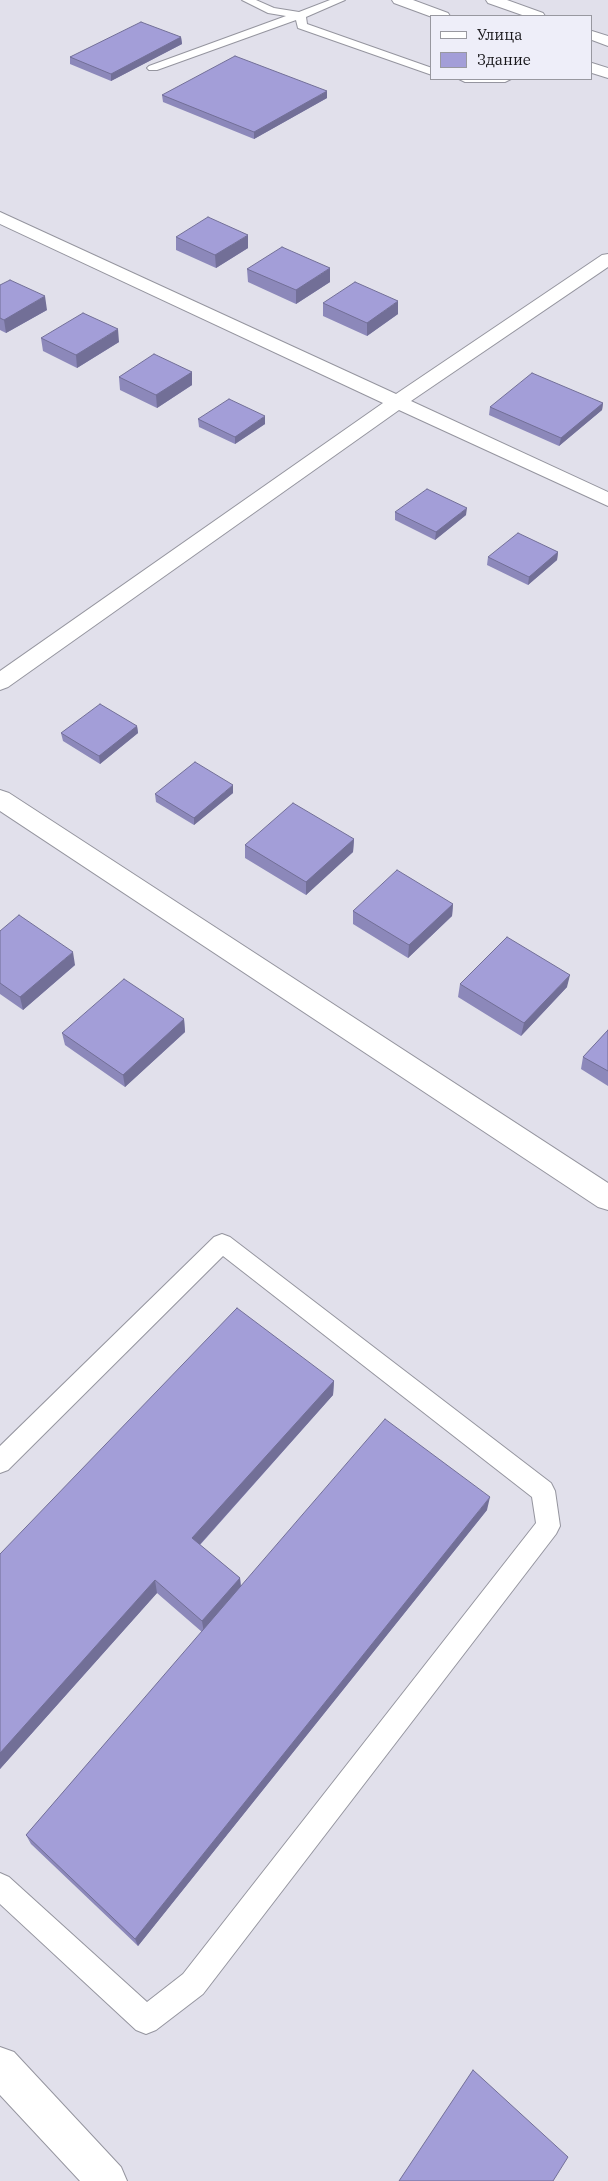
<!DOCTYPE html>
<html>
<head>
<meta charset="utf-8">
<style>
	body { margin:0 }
	#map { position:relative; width:608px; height:2181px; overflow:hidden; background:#e1e0eb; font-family:"IBM Plex Serif",serif }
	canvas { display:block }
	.legend { position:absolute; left:430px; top:15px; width:162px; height:65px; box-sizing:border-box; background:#eeeef9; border:1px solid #9898a0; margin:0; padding:6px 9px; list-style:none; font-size:15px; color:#18171b }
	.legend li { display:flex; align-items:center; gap:10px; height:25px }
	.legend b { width:25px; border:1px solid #9898a0 }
</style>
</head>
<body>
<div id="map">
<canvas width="608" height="2181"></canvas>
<ul class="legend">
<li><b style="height:6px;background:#fff"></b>Улица</li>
<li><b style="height:14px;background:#a39ed8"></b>Здание</li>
</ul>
</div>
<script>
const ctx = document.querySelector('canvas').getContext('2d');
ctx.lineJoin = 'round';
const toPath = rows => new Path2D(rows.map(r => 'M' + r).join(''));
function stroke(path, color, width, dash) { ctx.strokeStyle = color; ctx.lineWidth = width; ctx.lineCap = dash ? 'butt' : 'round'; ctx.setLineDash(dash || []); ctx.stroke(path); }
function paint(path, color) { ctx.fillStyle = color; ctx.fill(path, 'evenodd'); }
const lane = toPath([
	[242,0,256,0,274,8,299,12,330,0,345,0,306,17,307,24,432,68,432,75,298,28,296,20,157,70,149,70,147,68,149,66,286,16,268,13,242,0],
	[459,79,511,79,505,82,465,82,459,79],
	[222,1234,230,1237,551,1483,555,1491,560,1526,556,1534,203,1994,156,2030,146,2034,136,2030,0,1904,0,1873,9,1877,147,2002,183,1974,536,1523,532,1497,223,1256,8,1470,0,1473,0,1446,214,1237,222,1234]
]);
const street = toPath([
	[0,212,396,394,602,255,608,254,608,267,411,401,608,492,608,506,399,410,8,687,0,690,0,671,383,403,0,224,0,212],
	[0,790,9,793,608,1183,608,1210,598,1207,0,811,0,790],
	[0,2047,14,2052,121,2167,127,2181,80,2181,0,2095,0,2047]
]);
const highway = toPath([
	[392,0,413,0,448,13,450,16,432,17,394,3,392,0],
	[486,0,507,0,543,13,545,16,525,16,488,3,486,0],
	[592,31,608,36,608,46,592,40,592,31],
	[592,63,608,68,608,78,592,73,592,63]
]);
const wall = toPath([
	[181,37,182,44,111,81,70,64,70,57],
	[162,95,327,98,254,139,163,102],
	[176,237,248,248,216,268,176,250],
	[247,269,330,282,296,304,248,282],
	[0,285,47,310,6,333,0,330],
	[323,303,398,314,367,336,323,316],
	[41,338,119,342,77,368,43,351],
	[192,372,192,385,157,408,120,390,119,377],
	[603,403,602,410,559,446,489,415,490,407],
	[198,419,265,424,235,444,199,427],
	[395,512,466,515,435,540,395,520],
	[558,552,557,560,528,585,487,565,488,557],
	[137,726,138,733,100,764,63,741,61,733],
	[233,793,194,825,156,802,155,794],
	[354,839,353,852,306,895,245,858,245,845],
	[453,904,452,916,408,958,353,924,353,911],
	[0,931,75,965,23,1010,0,994],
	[460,984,567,987,521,1036,458,997],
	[184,1019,185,1032,125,1087,65,1045,62,1033],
	[608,1030,608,1086,581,1069,583,1057],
	[334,1381,333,1395,200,1545,240,1578,241,1586,487,1510,138,1946,31,1844,26,1835,202,1632,157,1593,0,1769,0,1554]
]);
const shadedWall = toPath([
	[181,37,182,44,111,81,111,74],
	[327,91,327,98,254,139,254,132],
	[248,235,248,248,216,268,215,255],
	[330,268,330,282,296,304,296,290],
	[45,296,47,310,6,333,4,320],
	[398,301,398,314,367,336,367,323],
	[118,329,119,342,77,368,76,355],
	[192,372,192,385,157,408,156,395],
	[603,403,602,410,559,446,561,438],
	[265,416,265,424,235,444,235,437],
	[467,508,466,515,435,540,436,532],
	[558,552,557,560,528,585,529,577],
	[137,726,138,733,100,764,99,756],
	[233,785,233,793,194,825,194,818],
	[354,839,353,852,306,895,306,882],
	[453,904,452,916,408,958,409,945],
	[73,952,75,965,23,1010,20,997],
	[570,975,567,987,521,1036,524,1023],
	[184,1019,185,1032,125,1087,123,1075],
	[334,1381,333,1395,194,1551,192,1538],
	[490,1497,487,1510,138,1946,135,1939],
	[240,1578,241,1590,204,1633,202,1621],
	[155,1580,157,1593,0,1769,0,1753]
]);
const building = toPath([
	[141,22,181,37,111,74,70,57,141,22],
	[235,56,327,91,254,132,162,95,235,56],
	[208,217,248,235,215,255,176,237,208,217],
	[282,247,330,268,296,290,247,269,282,247],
	[10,280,45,296,4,320,0,318,0,285,10,280],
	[355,282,398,301,367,323,323,303,355,282],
	[83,313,118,329,76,355,41,338,83,313],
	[154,354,192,372,156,395,119,377,154,354],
	[532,373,603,403,561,438,490,407,532,373],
	[229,399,265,416,235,437,198,419,229,399],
	[427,489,467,508,436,532,395,512,427,489],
	[518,533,558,552,529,577,488,557,518,533],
	[100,704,137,726,99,756,61,733,100,704],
	[195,762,233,785,194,818,155,794,195,762],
	[293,803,354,839,306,882,245,845,293,803],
	[397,870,453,904,409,945,353,911,397,870],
	[19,915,73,952,20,997,0,983,0,931,19,915],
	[507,937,570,975,524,1023,460,984,507,937],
	[124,979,184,1019,123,1075,62,1033,124,979],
	[608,1030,608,1071,583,1057,608,1030],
	[237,1308,334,1381,192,1538,240,1578,202,1621,155,1580,0,1753,0,1554,237,1308],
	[385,1419,490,1497,135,1939,26,1835,385,1419],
	[473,2070,568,2157,553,2181,399,2181,473,2070]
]);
stroke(lane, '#95959f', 2);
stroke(street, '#95959f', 2);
stroke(highway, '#95959f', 2);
paint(lane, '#fff');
paint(street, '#fff');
paint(highway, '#fff');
paint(wall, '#8c88ba');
paint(shadedWall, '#726f97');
paint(building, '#a39ed8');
stroke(building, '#726f97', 1);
</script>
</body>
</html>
